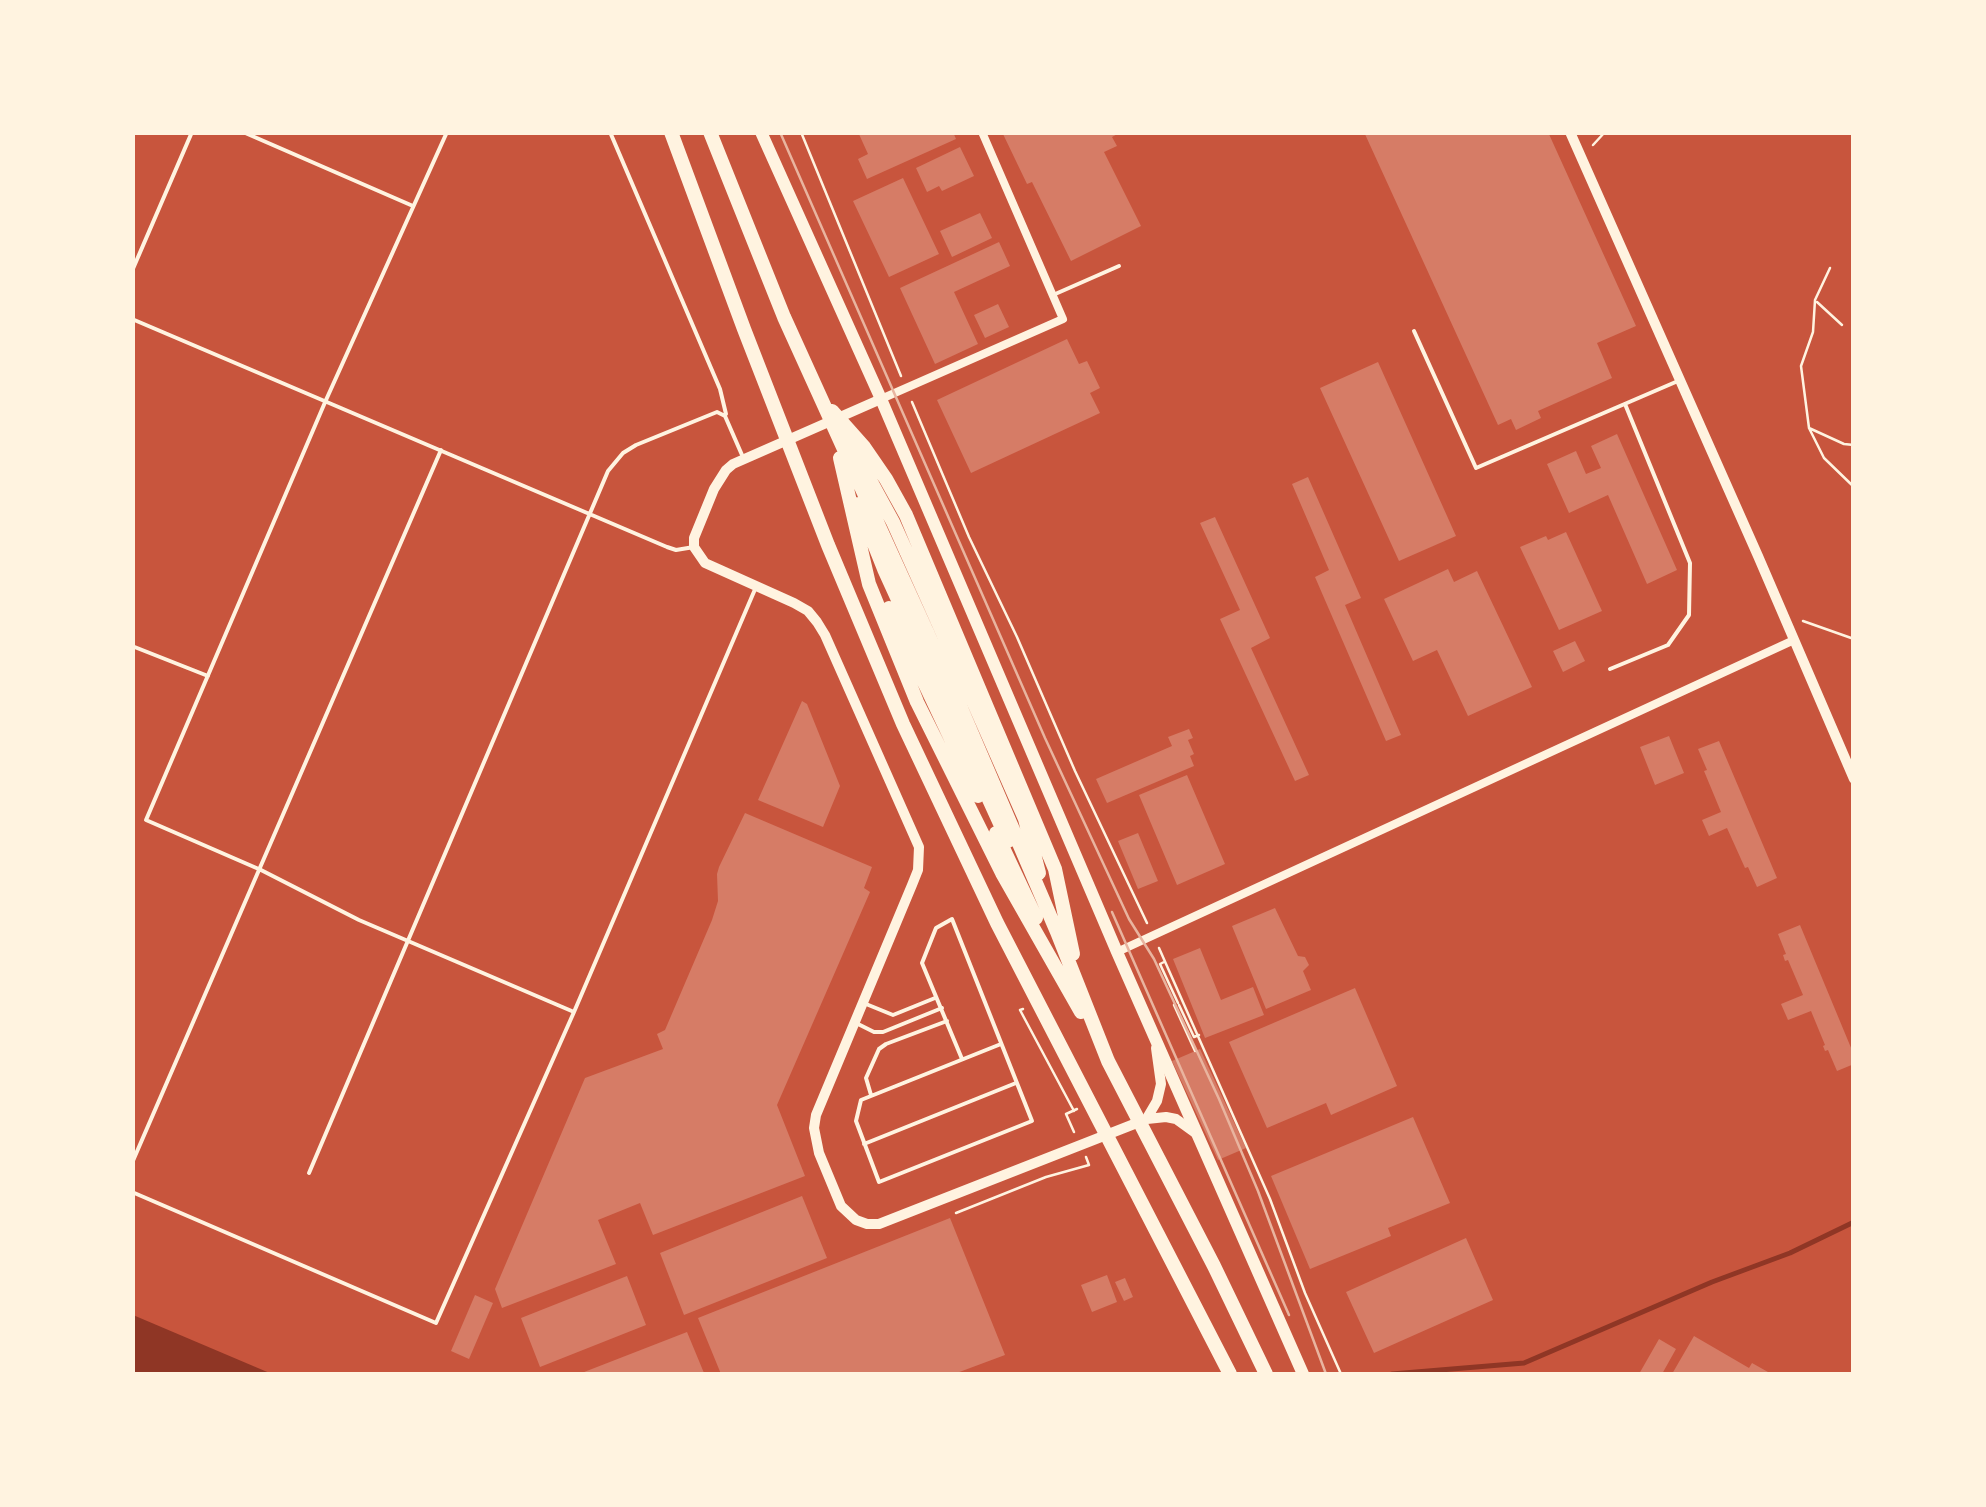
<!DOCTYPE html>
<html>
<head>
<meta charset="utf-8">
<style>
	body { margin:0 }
	#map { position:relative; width:1986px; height:1507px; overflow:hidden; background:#c8553d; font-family:"Libre Baskerville",serif }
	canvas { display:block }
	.frame { position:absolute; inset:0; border:135px solid #fff3e0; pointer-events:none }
</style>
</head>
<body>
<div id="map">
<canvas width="1986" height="1507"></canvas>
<div class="frame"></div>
</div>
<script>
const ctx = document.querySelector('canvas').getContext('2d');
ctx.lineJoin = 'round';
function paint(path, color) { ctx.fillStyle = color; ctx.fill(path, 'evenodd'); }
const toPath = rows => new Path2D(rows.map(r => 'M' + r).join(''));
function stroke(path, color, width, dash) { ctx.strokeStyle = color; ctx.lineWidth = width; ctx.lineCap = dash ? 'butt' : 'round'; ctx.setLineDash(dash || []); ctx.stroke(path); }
const water = toPath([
	[132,1315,133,1315,272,1374,133,1374]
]);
const stream = toPath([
	[1392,1374,1524,1363,1712,1282,1790,1253,1854,1222]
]);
const building = toPath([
	[858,132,953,132,956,139,867,179,858,159,868,154],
	[1007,132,1121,132,1112,137,1117,146,1104,152,1141,226,1071,261,1032,182,1027,184,1003,134],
	[1364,132,1548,132,1636,326,1597,343,1612,378,1538,411,1541,418,1516,430,1511,419,1498,425],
	[960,147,974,176,942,191,939,186,927,192,916,168],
	[903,178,939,254,889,277,853,201],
	[980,213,992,238,952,257,940,231],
	[999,242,1010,266,954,292,978,344,935,364,900,288],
	[998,304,1009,327,985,338,974,315],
	[1067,339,1079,364,1087,361,1100,388,1090,393,1100,413,971,473,937,400],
	[1378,362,1456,536,1399,561,1320,388],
	[1617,434,1677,570,1647,584,1608,495,1569,513,1547,464,1576,451,1586,474,1601,468,1591,446],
	[1308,477,1361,598,1345,605,1401,735,1386,741,1315,577,1329,570,1292,484],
	[1215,517,1270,638,1251,648,1309,775,1295,781,1220,619,1240,610,1200,523],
	[1566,532,1602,611,1559,630,1520,547,1546,536,1548,540],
	[1448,569,1454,582,1477,571,1532,687,1468,716,1437,650,1413,661,1384,599],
	[1575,641,1585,661,1563,672,1553,651],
	[802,701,807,704,840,786,823,827,758,800],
	[1189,729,1193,738,1188,740,1194,754,1190,756,1194,766,1107,803,1096,779,1172,746,1168,737],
	[1669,736,1684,773,1655,785,1640,747],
	[1719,741,1777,878,1757,887,1748,867,1745,868,1727,828,1709,836,1702,820,1721,812,1704,771,1707,770,1698,749],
	[1187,775,1225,864,1177,885,1139,795],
	[745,813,872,867,864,888,870,892,777,1105,805,1176,653,1235,640,1203,598,1220,616,1264,502,1308,495,1289,585,1078,663,1049,657,1034,665,1030,712,920,718,901,717,874,719,867],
	[1138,833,1158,881,1138,889,1118,841],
	[1275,908,1298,956,1305,957,1309,965,1303,971,1311,990,1266,1009,1232,926],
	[1800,925,1854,1055,1854,1064,1837,1071,1828,1050,1825,1051,1823,1046,1825,1045,1811,1011,1788,1020,1781,1004,1803,995,1788,960,1785,961,1783,955,1786,954,1778,934],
	[1200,948,1221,1000,1253,987,1264,1015,1205,1038,1173,959],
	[1355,988,1397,1086,1331,1115,1326,1103,1267,1128,1229,1042],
	[1200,1049,1246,1148,1218,1160,1172,1061],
	[1413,1117,1450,1203,1388,1228,1391,1236,1310,1269,1271,1176],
	[802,1196,827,1258,684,1315,660,1253],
	[950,1218,1005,1355,954,1374,721,1374,698,1318],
	[1466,1238,1493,1300,1374,1353,1346,1292],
	[1107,1275,1117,1302,1092,1312,1081,1285],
	[627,1276,646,1325,540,1367,521,1318],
	[1125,1278,1133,1297,1124,1301,1115,1282],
	[475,1295,493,1303,469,1359,451,1351],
	[687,1332,704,1373,579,1374],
	[1694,1336,1749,1368,1752,1363,1768,1372,1767,1374,1672,1374],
	[1659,1339,1676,1349,1662,1374,1639,1374]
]);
const path = toPath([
	[801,132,901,376],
	[1593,145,1605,132],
	[1830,268,1815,300,1813,332,1801,366,1809,428,1824,458,1854,487],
	[1817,302,1842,325],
	[912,402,969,537,1017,637,1075,771,1147,923],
	[1809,428,1844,444,1854,445],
	[1803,621,1854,639],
	[1159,948,1270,1199,1305,1293,1341,1374],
	[1164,962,1160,964,1178,1003],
	[1174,1005,1195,1051],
	[1179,1005,1194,1037,1199,1035],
	[1023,1009,1020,1010,1074,1111],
	[1074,1132,1066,1114,1077,1109],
	[956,1213,1046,1177,1089,1165,1086,1157]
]);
const service = toPath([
	[243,132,413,206],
	[447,132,326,400,146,820,261,870,359,920,574,1012],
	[610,132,720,389,726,414],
	[132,271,192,132],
	[1053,295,1119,266],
	[132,319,667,547,676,550,694,547],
	[1414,331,1476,468,1678,381],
	[132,646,208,676],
	[1610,669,1668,645,1689,615,1690,563,1625,404],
	[866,1004,893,1015,935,998],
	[858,1024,874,1032,883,1032,942,1008],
	[962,1059,922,963,936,928,952,919,1032,1121,879,1182,856,1121,861,1100,1001,1044],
	[871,1095,866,1078,879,1049,886,1044,947,1021],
	[864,1144,1016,1083],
	[132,1163,441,450],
	[309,1173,608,471,623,453,636,445,717,412,725,416,742,455],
	[132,1192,436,1323,574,1012,756,587]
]);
const minor = toPath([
	[881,399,1063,319,982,132],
	[1117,952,1794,640]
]);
const tertiary = toPath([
	[1570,132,1758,556,1854,779],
	[881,399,733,464,726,470,714,489,694,538,694,547,705,563,794,603,808,611,817,622,825,635,919,847,918,870,912,885,816,1115,814,1128,819,1153,841,1206,856,1220,867,1224,879,1224,1147,1119,1166,1117,1176,1119,1194,1132],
	[1147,1118,1157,1101,1161,1084,1156,1048]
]);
const trunk = toPath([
	[761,132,881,399,1117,952,1303,1374]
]);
const motorway = toPath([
	[671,132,744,329,828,545,903,724,997,923,1230,1374],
	[710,132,784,317,951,685,1057,932,1108,1061,1214,1266,1266,1374],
	[832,411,864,447,886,479,906,515,1055,869,1073,954],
	[846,436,893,522,963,678,1025,819,1039,873],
	[840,458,869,584,917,702,1002,873,1081,1012],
	[858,504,884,569,1008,841],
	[889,608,978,796],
	[996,833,1036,918]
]);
const tram = toPath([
	[780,132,1045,738,1129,919,1154,959,1219,1099,1258,1191,1326,1374],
	[1112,912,1289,1315]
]);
paint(water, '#8f3625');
stroke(stream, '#8f3625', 5);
paint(building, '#d67c66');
stroke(path, '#fff3e0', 2.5);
stroke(service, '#fff3e0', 4);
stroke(minor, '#fff3e0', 8);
stroke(tertiary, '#fff3e0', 10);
stroke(trunk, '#fff3e0', 12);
stroke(motorway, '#fff3e0', 14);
stroke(tram, '#e9b49f', 2.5);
</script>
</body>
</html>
